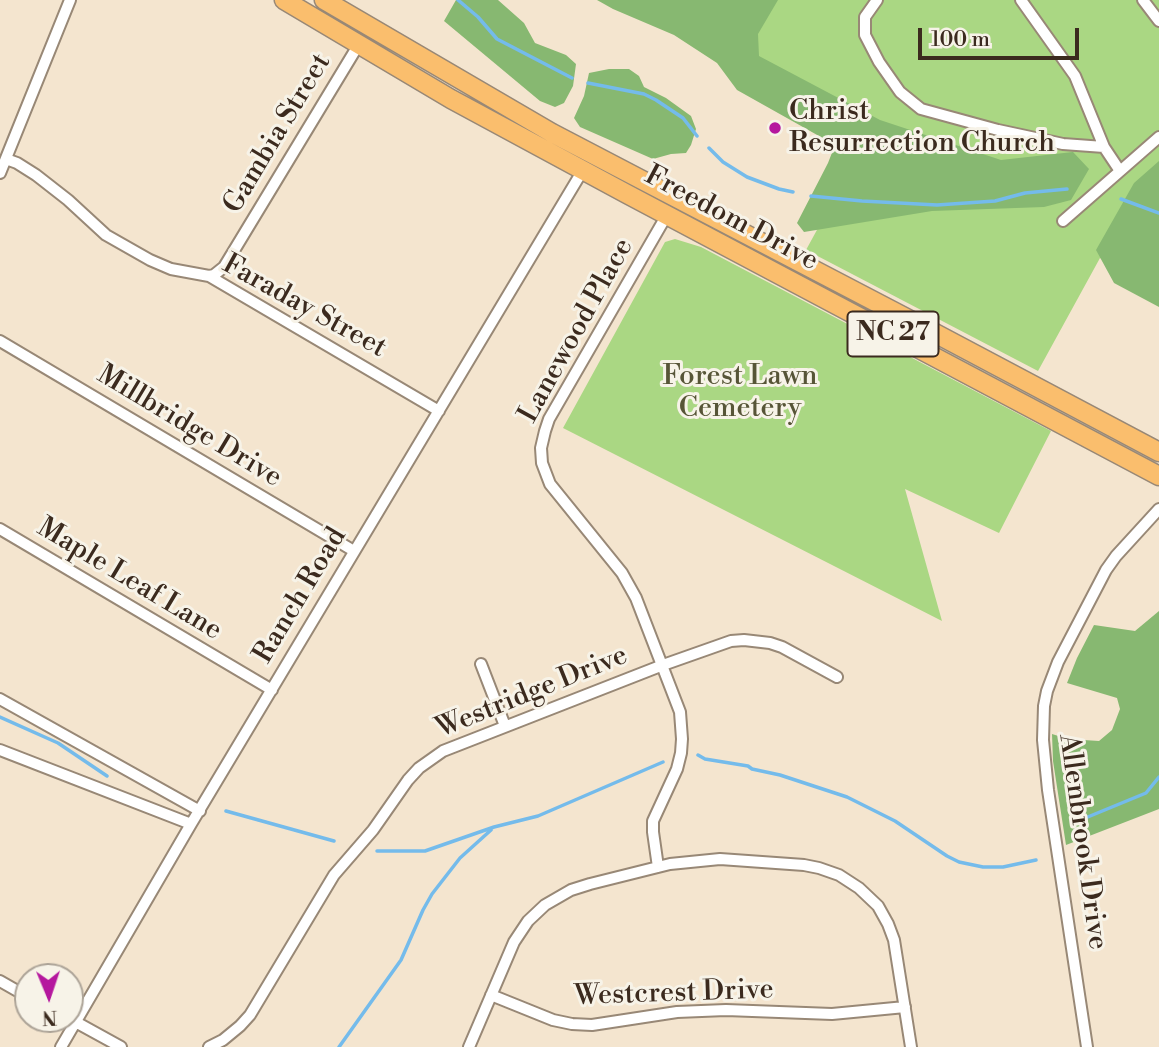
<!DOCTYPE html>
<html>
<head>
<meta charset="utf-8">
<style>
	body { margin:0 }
	#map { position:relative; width:1159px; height:1047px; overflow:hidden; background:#f4e5cf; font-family:"Libre Bodoni",serif }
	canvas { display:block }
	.north { position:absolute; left:14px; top:963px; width:70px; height:70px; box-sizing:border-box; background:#f7f3e8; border:2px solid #aca397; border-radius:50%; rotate:178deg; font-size:19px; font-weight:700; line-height:28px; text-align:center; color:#3b2a1e }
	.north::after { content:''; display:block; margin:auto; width:24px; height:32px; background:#b5179e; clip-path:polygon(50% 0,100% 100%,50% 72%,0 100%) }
	.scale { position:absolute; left:918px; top:28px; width:161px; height:32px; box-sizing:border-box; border:4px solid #3b2a1e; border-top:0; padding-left:9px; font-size:21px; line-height:24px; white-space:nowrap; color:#3b2a1e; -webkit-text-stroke:5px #f7f3e8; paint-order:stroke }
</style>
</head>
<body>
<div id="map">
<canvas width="1159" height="1047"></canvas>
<div class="north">N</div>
<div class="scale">100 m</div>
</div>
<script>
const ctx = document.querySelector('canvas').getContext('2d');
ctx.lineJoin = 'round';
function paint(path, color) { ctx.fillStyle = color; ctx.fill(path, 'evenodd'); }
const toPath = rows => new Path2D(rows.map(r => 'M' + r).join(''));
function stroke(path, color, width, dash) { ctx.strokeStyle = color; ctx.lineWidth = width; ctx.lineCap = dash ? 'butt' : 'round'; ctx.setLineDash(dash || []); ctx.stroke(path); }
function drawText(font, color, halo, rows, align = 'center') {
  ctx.font = font + ' "Libre Bodoni",serif'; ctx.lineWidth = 6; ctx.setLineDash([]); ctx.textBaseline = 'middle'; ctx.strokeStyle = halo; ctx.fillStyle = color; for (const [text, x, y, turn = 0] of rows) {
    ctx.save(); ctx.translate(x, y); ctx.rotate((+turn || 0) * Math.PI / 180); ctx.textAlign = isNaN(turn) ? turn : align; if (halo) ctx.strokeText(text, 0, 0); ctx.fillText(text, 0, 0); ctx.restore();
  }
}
const green = toPath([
	[751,0,1159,0,1159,287,1100,258,1038,371,806,250,865,142,716,56],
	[675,239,701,247,1051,431,999,533,905,489,942,621,563,428,665,242]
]);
const forest = toPath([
	[456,0,498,0,524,23,535,43,566,55,576,64,573,86,564,103,555,107,540,101,444,21],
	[597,0,778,0,758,34,759,56,880,120,1001,160,1073,152,1089,169,1071,200,1044,207,932,211,804,232,797,223,828,163,835,145,737,90,717,63,674,35,613,9],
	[609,69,629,69,639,76,644,87,666,98,691,116,696,129,691,145,686,153,671,154,653,159,580,127,574,118,584,96,589,73],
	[1159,161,1159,307,1114,283,1096,250,1134,183],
	[1159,611,1159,809,1066,845,1053,761,1052,734,1068,739,1099,741,1112,730,1120,709,1117,698,1067,683,1077,658,1094,625,1135,631]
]);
const stream = toPath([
	[458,0,478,17,497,39,572,78],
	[588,83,644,94,656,100,683,118,697,136],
	[709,148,723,162,747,177,779,189,793,192],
	[811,196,862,201,937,205,995,201,1025,193,1067,189],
	[1121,199,1159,213],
	[0,717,58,743,107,776],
	[698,755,705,759,748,766,752,769,780,775,847,797,895,821,947,856,959,862,983,867,1003,867,1036,860],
	[226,811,334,841],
	[1078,821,1146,793,1159,777],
	[377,851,425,851,494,827,538,816,663,762],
	[339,1047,401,960,423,910,432,894,460,858,491,830]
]);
const street = toPath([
	[877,0,865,17,865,35,879,62,900,92,921,109,998,130,1063,144,1104,147],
	[1021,0,1075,76,1104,147,1120,171],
	[1143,0,1159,21],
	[6,159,17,163,36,175,68,200,106,235,150,260,171,269,209,276,439,411],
	[0,173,70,0],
	[1063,221,1159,137],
	[209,276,214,275,224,267,359,44],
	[0,341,354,551],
	[0,529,272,690],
	[481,664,505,726],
	[0,699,200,811],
	[0,750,191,824],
	[658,867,653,832,653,821,677,769,681,753,682,739,680,712,636,598,622,573,550,484,542,463,541,448,545,431,549,419,668,213],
	[0,981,28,997],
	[491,995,553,1020,572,1024,592,1025,677,1012,726,1010,832,1014,905,1007],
	[72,1020,121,1047],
	[61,1047,191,824,583,170],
	[209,1047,223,1040,240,1026,250,1015,334,875,373,830,408,780,419,768,443,751,663,665,731,641,744,640,770,643,782,647,837,677],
	[469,1047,514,942,528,921,545,905,571,890,590,884,670,864,720,859,804,865,819,868,839,875,859,888,878,906,888,924,894,940,911,1047],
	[1087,1047,1048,790,1043,740,1044,706,1047,691,1058,662,1106,570,1116,556,1159,509]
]);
const primary = toPath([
	[284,0,451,99,627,194,1159,476],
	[324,0,552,133,914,322,1159,452]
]);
const markers = [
	[775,128,7,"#b5179e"]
];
const shields = [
	[893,334,91]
];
const shieldNames = [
	["NC 27",893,334]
];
const poiNames = [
	["Christ",789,112],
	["Resurrection Church",789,144]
];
const streetNames = [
	["Gambia Street",278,134,-59],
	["Freedom Drive",731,219,28],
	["Faraday Street",304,307,29],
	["Lanewood Place",577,331,-61],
	["Millbridge Drive",189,427,31],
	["Maple Leaf Lane",129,580,31],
	["Ranch Road",301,596,-59],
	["Westridge Drive",532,693,-22],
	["Allenbrook Drive",1082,842,82],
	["Westcrest Drive",674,994,-2]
];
const parkNames = [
	["Forest Lawn",740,377],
	["Cemetery",740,409]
];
paint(green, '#aad783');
paint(forest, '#87b871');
stroke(stream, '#74bbeb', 3.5);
stroke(street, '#988876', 14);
stroke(primary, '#988876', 21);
stroke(street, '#fff', 10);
stroke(primary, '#fabe6d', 18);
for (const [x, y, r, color] of markers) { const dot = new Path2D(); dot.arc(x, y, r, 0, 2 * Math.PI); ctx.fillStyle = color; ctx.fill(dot); stroke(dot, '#f7f3e8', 2.5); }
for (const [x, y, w] of shields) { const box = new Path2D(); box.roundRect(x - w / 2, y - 22.5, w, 45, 5); ctx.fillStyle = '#f7f3e8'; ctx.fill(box); stroke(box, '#3b2a1e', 2); }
drawText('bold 26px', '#3b2a1e', null, shieldNames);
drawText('28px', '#3b2a1e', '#f7f3e8', poiNames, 'left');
drawText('28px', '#3b2a1e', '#f7f3e8', streetNames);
drawText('28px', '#575537', '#f7f3e8', parkNames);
</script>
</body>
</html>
